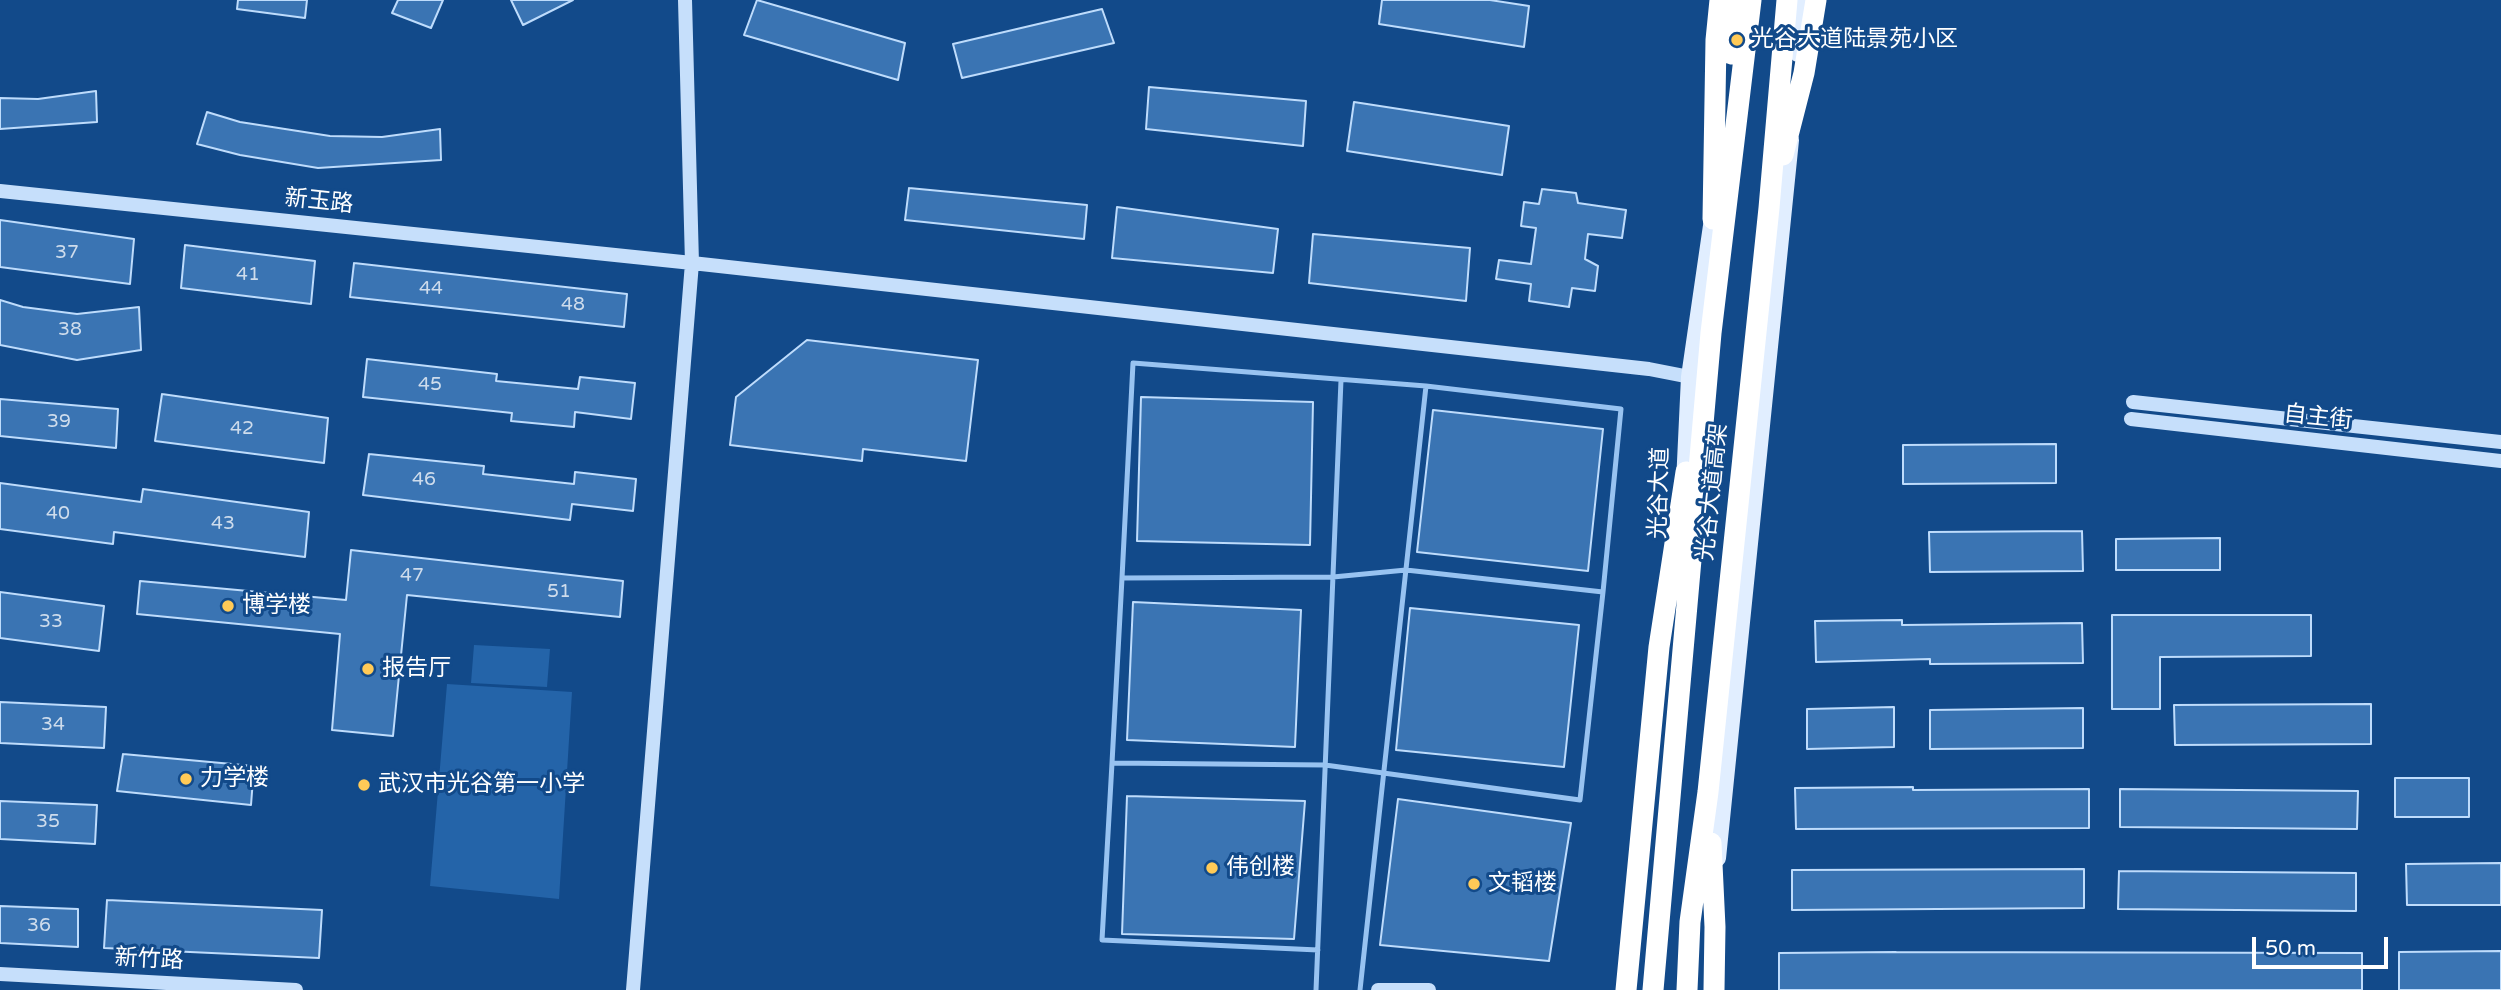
<!DOCTYPE html>
<html>
<head>
<meta charset="utf-8">
<style>
	body { margin:0 }
	#map { position:relative; width:2501px; height:990px; overflow:hidden; background:#124a8a; font-family:"Varela Round",sans-serif }
	canvas { display:block }
	.scale { position:absolute; left:2252px; top:937px; width:136px; height:32px; box-sizing:border-box; border:4px solid #fff; border-top:0; padding-left:9px; font-size:21px; line-height:24px; white-space:nowrap; color:#fff; -webkit-text-stroke:5px #124a8a; paint-order:stroke }
</style>
</head>
<body>
<div id="map">
<canvas width="2501" height="990"></canvas>
<div class="scale">50 m</div>
</div>
<script>
const ctx = document.querySelector('canvas').getContext('2d');
ctx.lineJoin = 'round';
function paint(path, color) { ctx.fillStyle = color; ctx.fill(path, 'evenodd'); }
const toPath = rows => new Path2D(rows.map(r => 'M' + r).join(''));
function stroke(path, color, width, dash) { ctx.strokeStyle = color; ctx.lineWidth = width; ctx.lineCap = dash ? 'butt' : 'round'; ctx.setLineDash(dash || []); ctx.stroke(path); }
function drawText(font, color, halo, rows, align = 'center') {
  ctx.font = font + ' "Varela Round","Noto Sans SC",sans-serif'; ctx.lineWidth = 6; ctx.setLineDash([]); ctx.textBaseline = 'middle'; ctx.strokeStyle = halo; ctx.fillStyle = color; for (const [text, x, y, turn = 0] of rows) {
    ctx.save(); ctx.translate(x, y); ctx.rotate((+turn || 0) * Math.PI / 180); ctx.textAlign = isNaN(turn) ? turn : align; if (halo) ctx.strokeText(text, 0, 0); ctx.fillText(text, 0, 0); ctx.restore();
  }
}
const green = toPath([
	[474,645,550,649,547,687,471,683],
	[447,684,572,692,559,899,430,886]
]);
const building = toPath([
	[238,0,307,0,305,18,237,9,238,0],
	[398,0,443,0,431,28,392,13,398,0],
	[511,0,573,0,523,25,511,0],
	[757,0,905,43,898,80,744,35,757,0],
	[1382,0,1490,0,1529,6,1524,47,1379,24,1382,0],
	[1102,9,1114,43,962,78,953,44,1102,9],
	[1149,87,1306,101,1303,146,1146,129,1149,87],
	[96,91,97,122,0,129,0,98,38,99,96,91],
	[1354,102,1509,126,1502,175,1347,151,1354,102],
	[207,112,240,122,330,136,382,137,440,129,441,160,318,168,240,155,197,144,207,112],
	[909,188,1087,205,1084,239,905,220,909,188],
	[1542,189,1576,193,1578,203,1626,210,1622,238,1588,234,1585,259,1598,266,1595,291,1572,288,1569,307,1529,301,1531,284,1496,279,1499,260,1531,264,1536,228,1521,226,1524,202,1539,204,1542,189],
	[1117,207,1278,229,1273,273,1112,258,1117,207],
	[0,220,134,239,130,284,0,267,0,220],
	[1313,234,1470,248,1466,301,1309,283,1313,234],
	[185,245,315,261,311,304,181,288,185,245],
	[354,263,627,294,624,327,350,297,354,263],
	[0,300,23,307,77,314,139,307,141,350,77,360,0,345,0,300],
	[807,340,978,360,966,461,863,449,862,461,730,445,736,397,807,340],
	[367,359,497,374,496,381,578,389,580,377,635,383,631,419,575,412,574,427,511,421,512,413,363,397,367,359],
	[162,394,328,418,324,463,155,441,162,394],
	[1141,397,1313,402,1310,545,1137,541,1141,397],
	[0,399,118,409,116,448,0,436,0,399],
	[1433,410,1603,429,1588,571,1417,552,1433,410],
	[2056,444,2056,483,1903,484,1903,445,2056,444],
	[369,454,484,466,483,474,574,484,575,472,636,479,633,511,572,504,570,520,363,495,369,454],
	[0,483,141,502,143,489,309,512,305,557,114,532,113,544,0,529,0,483],
	[2082,531,2083,571,1930,572,1929,532,2082,531],
	[2220,538,2220,570,2116,570,2116,539,2220,538],
	[351,550,623,581,620,617,407,595,393,736,332,730,340,634,137,614,140,581,346,600,351,550],
	[0,592,104,606,99,651,0,638,0,592],
	[1133,602,1301,610,1295,747,1127,740,1133,602],
	[1410,608,1579,625,1564,767,1396,750,1410,608],
	[2112,615,2311,615,2311,656,2160,657,2160,709,2112,709,2112,615],
	[1902,620,1902,625,2082,623,2083,663,1930,664,1930,659,1816,662,1815,621,1902,620],
	[0,702,106,707,104,748,0,743,0,702],
	[2371,704,2371,744,2175,745,2174,705,2371,704],
	[1894,707,1894,747,1807,749,1807,709,1894,707],
	[2083,708,2083,748,1930,749,1930,710,2083,708],
	[123,754,254,766,251,805,117,791,123,754],
	[2395,778,2469,778,2469,817,2395,817,2395,778],
	[1913,787,1913,790,2089,789,2089,828,1796,829,1795,788,1913,787],
	[2120,789,2358,791,2357,829,2120,827,2120,789],
	[1127,796,1305,801,1294,939,1122,934,1127,796],
	[1398,799,1571,823,1549,961,1380,945,1398,799],
	[0,801,97,805,95,844,0,839,0,801],
	[2501,863,2501,905,2407,905,2406,864,2501,863],
	[2084,869,2084,908,1792,910,1792,870,2084,869],
	[2119,871,2356,873,2356,911,2118,909,2119,871],
	[107,900,322,910,319,958,104,948,107,900],
	[0,906,78,909,78,947,0,943,0,906],
	[2501,951,2501,990,2399,990,2399,952,2501,951],
	[1896,952,2362,953,2362,990,1779,990,1779,953,1896,952]
]);
const lane = toPath([
	[1133,363,1426,386,1621,409,1603,592,1406,570,1333,577,1122,578,1133,363],
	[1122,578,1112,763,1325,765,1580,800,1603,592],
	[1112,763,1102,940,1318,950],
	[1316,990,1341,380],
	[1360,990,1426,386]
]);
const secondary = toPath([
	[0,191,692,263,1649,369,1690,377],
	[2133,402,2501,442],
	[2131,419,2501,461],
	[0,974,296,990],
	[633,990,692,263,685,0],
	[1378,990,1429,990]
]);
const primary = toPath([
	[1798,53,1803,0],
	[1685,483,1690,377,1715,205],
	[1717,858,1790,140]
]);
const highway = toPath([
	[1731,54,1735,0],
	[1783,155,1804,73,1816,0],
	[1713,219,1716,40,1720,0],
	[1711,843,1715,927,1714,990],
	[1626,990,1659,647,1686,472],
	[1653,990,1711,333,1751,0],
	[1687,990,1690,922,1708,792,1769,208,1787,0]
]);
const markers = [
	[1737,40,7,"#ffca57"],
	[228,606,7,"#ffca57"],
	[368,669,7,"#ffca57"],
	[186,779,7,"#ffca57"],
	[364,785,7,"#ffca57"],
	[1212,868,7,"#ffca57"],
	[1474,884,7,"#ffca57"]
];
const numberNames = [
	["37",67,253],
	["41",248,275],
	["44",431,289],
	["48",573,305],
	["38",70,330],
	["45",430,385],
	["39",59,422],
	["42",242,429],
	["46",424,480],
	["40",58,514],
	["43",223,524],
	["47",412,576],
	["51",559,592],
	["33",51,622],
	["34",53,725],
	["35",48,822],
	["36",39,926]
];
const poiNames = [
	["光谷大道陆景苑小区",1751,40],
	["博学楼",242,606],
	["报告厅",382,669],
	["力学楼",200,779],
	["武汉市光谷第一小学",378,785],
	["伟创楼",1226,868],
	["文韬楼",1488,884]
];
const streetNames = [
	["新玉路",319,202,6],
	["自主街",2318,418,6],
	["光谷大道高架",1713,492,-84],
	["光谷大道",1660,493,-88],
	["新竹路",149,960,3]
];
paint(green, '#2464a9');
paint(building, '#3a74b3');
stroke(building, '#bedcfc', 2);
stroke(lane, '#98c3f1', 5);
stroke(secondary, '#c6dffb', 14);
stroke(primary, '#e1eeff', 18);
stroke(highway, '#fff', 21);
for (const [x, y, r, color] of markers) { const dot = new Path2D(); dot.arc(x, y, r, 0, 2 * Math.PI); ctx.fillStyle = color; ctx.fill(dot); stroke(dot, '#124a8a', 2.5); }
drawText('19px', '#cedcec', null, numberNames);
drawText('23px', '#fff', '#124a8a', poiNames, 'left');
drawText('23px', '#fff', '#124a8a', streetNames);
</script>
</body>
</html>
